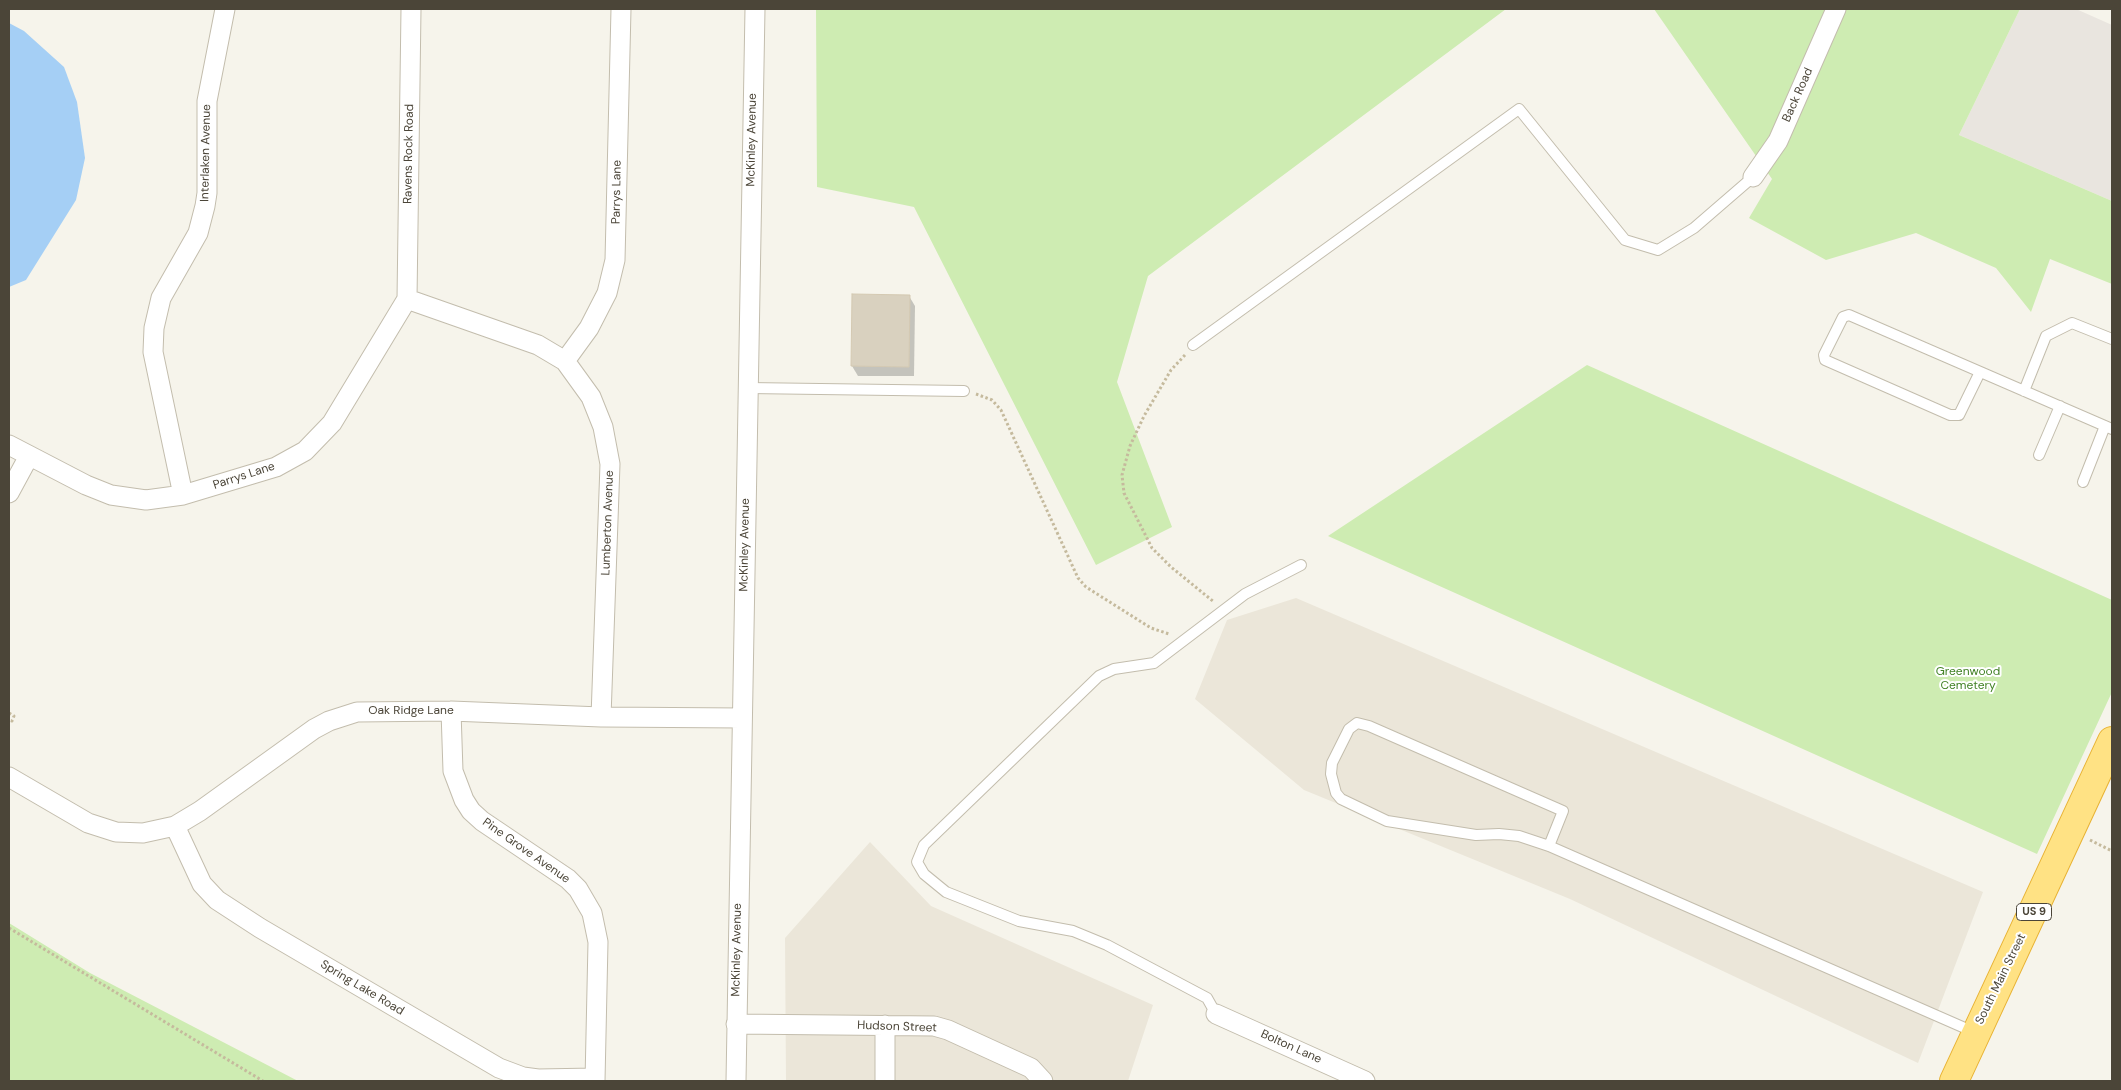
<!DOCTYPE html>
<html>
<head>
<meta charset="utf-8">
<style>
	body { margin:0 }
	#map { position:relative; width:2121px; height:1090px; overflow:hidden; background:#f6f4eb; font-family:"DM Sans",sans-serif }
	canvas { display:block }
	.frame { position:absolute; inset:0; border:10px solid #4b4538; pointer-events:none }
</style>
</head>
<body>
<div id="map">
<canvas width="2121" height="1090"></canvas>
<div class="frame"></div>
</div>
<script>
const ctx = document.querySelector('canvas').getContext('2d');
ctx.lineJoin = 'round';
function paint(path, color) { ctx.fillStyle = color; ctx.fill(path, 'evenodd'); }
const toPath = rows => new Path2D(rows.map(r => 'M' + r).join(''));
function stroke(path, color, width, dash) { ctx.strokeStyle = color; ctx.lineWidth = width; ctx.lineCap = dash ? 'butt' : 'round'; ctx.setLineDash(dash || []); ctx.stroke(path); }
function drawText(font, color, halo, rows, align = 'center') {
  ctx.font = font + ' "DM Sans",sans-serif'; ctx.lineWidth = 4; ctx.setLineDash([]); ctx.textBaseline = 'middle'; ctx.strokeStyle = halo; ctx.fillStyle = color; for (const [text, x, y, turn = 0] of rows) {
    ctx.save(); ctx.translate(x, y); ctx.rotate((+turn || 0) * Math.PI / 180); ctx.textAlign = isNaN(turn) ? turn : align; if (halo) ctx.strokeText(text, 0, 0); ctx.fillText(text, 0, 0); ctx.restore();
  }
}
const residential = toPath([
	[1296,598,1983,892,1918,1063,1570,899,1304,790,1195,699,1227,620],
	[870,842,931,906,1153,1005,1128,1081,786,1081,785,938]
]);
const industrial = toPath([
	[2020,9,2076,9,2112,25,2112,201,1959,135]
]);
const green = toPath([
	[816,9,1506,9,1148,276,1117,382,1172,527,1096,565,914,207,817,187],
	[1654,9,2020,9,1959,135,2112,201,2112,284,2050,259,2031,312,1996,268,1916,233,1826,260,1749,218,1772,179],
	[1587,365,2112,600,2112,692,2037,854,1328,536],
	[9,923,90,973,298,1081,9,1081]
]);
const water = toPath([
	[9,23,24,31,64,67,77,102,85,158,76,200,26,280,9,287]
]);
const shadow = toPath([
	[909,296,915,306,914,376,858,376,852,366]
]);
const building = toPath([
	[852,294,910,295,909,367,851,366,852,294]
]);
const path = toPath([
	[1185,355,1171,370,1144,416,1130,446,1122,475,1124,493,1152,548,1171,567,1214,602],
	[976,394,992,400,1001,410,1078,578,1086,587,1151,628,1169,634],
	[9,713,14,716,12,721,9,720],
	[2090,840,2112,851],
	[9,928,263,1081]
]);
const service = toPath([
	[1193,345,1519,109,1625,240,1658,250,1694,228,1753,177],
	[1980,372,1959,415,1950,415,1825,360,1824,355,1843,317,1849,315,2112,429],
	[748,388,964,391],
	[2024,391,2046,336,2072,323,2112,339],
	[2039,455,2060,406],
	[2083,482,2105,426],
	[1549,846,1563,811,1369,726,1357,723,1349,729,1332,763,1331,774,1336,793,1341,799,1387,821,1476,835,1499,834,1519,836,1549,846,1974,1032],
	[1216,1014,1207,998,1107,945,1073,931,1019,921,946,892,924,874,917,862,924,845,1099,676,1114,669,1154,663,1245,594,1301,565]
]);
const minor = toPath([
	[1753,177,1778,141,1836,9],
	[407,299,538,345,565,361,591,397,603,427,610,464,601,717],
	[407,299,411,9],
	[565,361,589,328,607,293,615,260,621,9],
	[9,445,86,485,111,495,146,500,183,495,276,467,305,451,332,423,407,299],
	[9,493,29,456],
	[183,495,153,352,154,328,161,298,198,233,205,206,207,193,207,101,225,9],
	[451,711,453,771,464,800,471,811,482,821,568,879,578,889,592,913,598,942,595,1081],
	[9,777,88,823,116,832,143,833,175,826,200,811,314,729,329,721,357,712,451,711,601,717,742,718],
	[175,826,202,884,217,900,260,928,499,1068,523,1077,538,1079,595,1078],
	[1216,1014,1365,1081],
	[736,1024,934,1026,948,1030,1031,1068,1043,1081],
	[736,1081,755,9],
	[885,1081,885,1025]
]);
const trunk = toPath([
	[1954,1081,2112,741]
]);
const shields = [
	[2034,912,35]
];
const shieldNames = [
	["US 9",2034,912]
];
const streetNames = [
	["Back Road",1798,95,-66],
	["McKinley Avenue",752,140,-89],
	["Interlaken Avenue",206,153,-89],
	["Ravens Rock Road",409,154,-89],
	["Parrys Lane",617,192,-89],
	["Parrys Lane",244,476,-18],
	["Lumberton Avenue",608,523,-88],
	["McKinley Avenue",745,545,-89],
	["Oak Ridge Lane",411,711],
	["Pine Grove Avenue",526,851,35],
	["McKinley Avenue",737,950,-89],
	["South Main Street",2001,979,-64],
	["Spring Lake Road",362,988,31],
	["Hudson Street",897,1027,2],
	["Bolton Lane",1291,1047,24]
];
const parkNames = [
	["Greenwood",1968,672],
	["Cemetery",1968,686]
];
paint(residential, '#ebe6d9');
paint(industrial, '#e9e5df');
paint(green, '#ceecb2');
paint(water, '#a5cff5');
paint(shadow, '#0003');
paint(building, '#d9d1bf');
stroke(building, '#d4c9b2', 1);
stroke(service, '#c3bdad', 12);
stroke(minor, '#c3bdad', 21);
stroke(trunk, '#e8b233', 30);
stroke(path, '#c5ba9d', 3, [2.5, 2.5]);
stroke(service, '#fff', 10);
stroke(minor, '#fff', 19);
stroke(trunk, '#ffe284', 28);
for (const [x, y, w] of shields) { const box = new Path2D(); box.roundRect(x - w / 2, y - 8.5, w, 17, 4); ctx.fillStyle = '#fff'; ctx.fill(box); stroke(box, '#4b4538', 1); }
drawText('bold 11px', '#4b4538', null, shieldNames);
drawText('12px', '#4b4538', '#fff', streetNames);
drawText('12px', '#428226', '#fff', parkNames);
</script>
</body>
</html>
